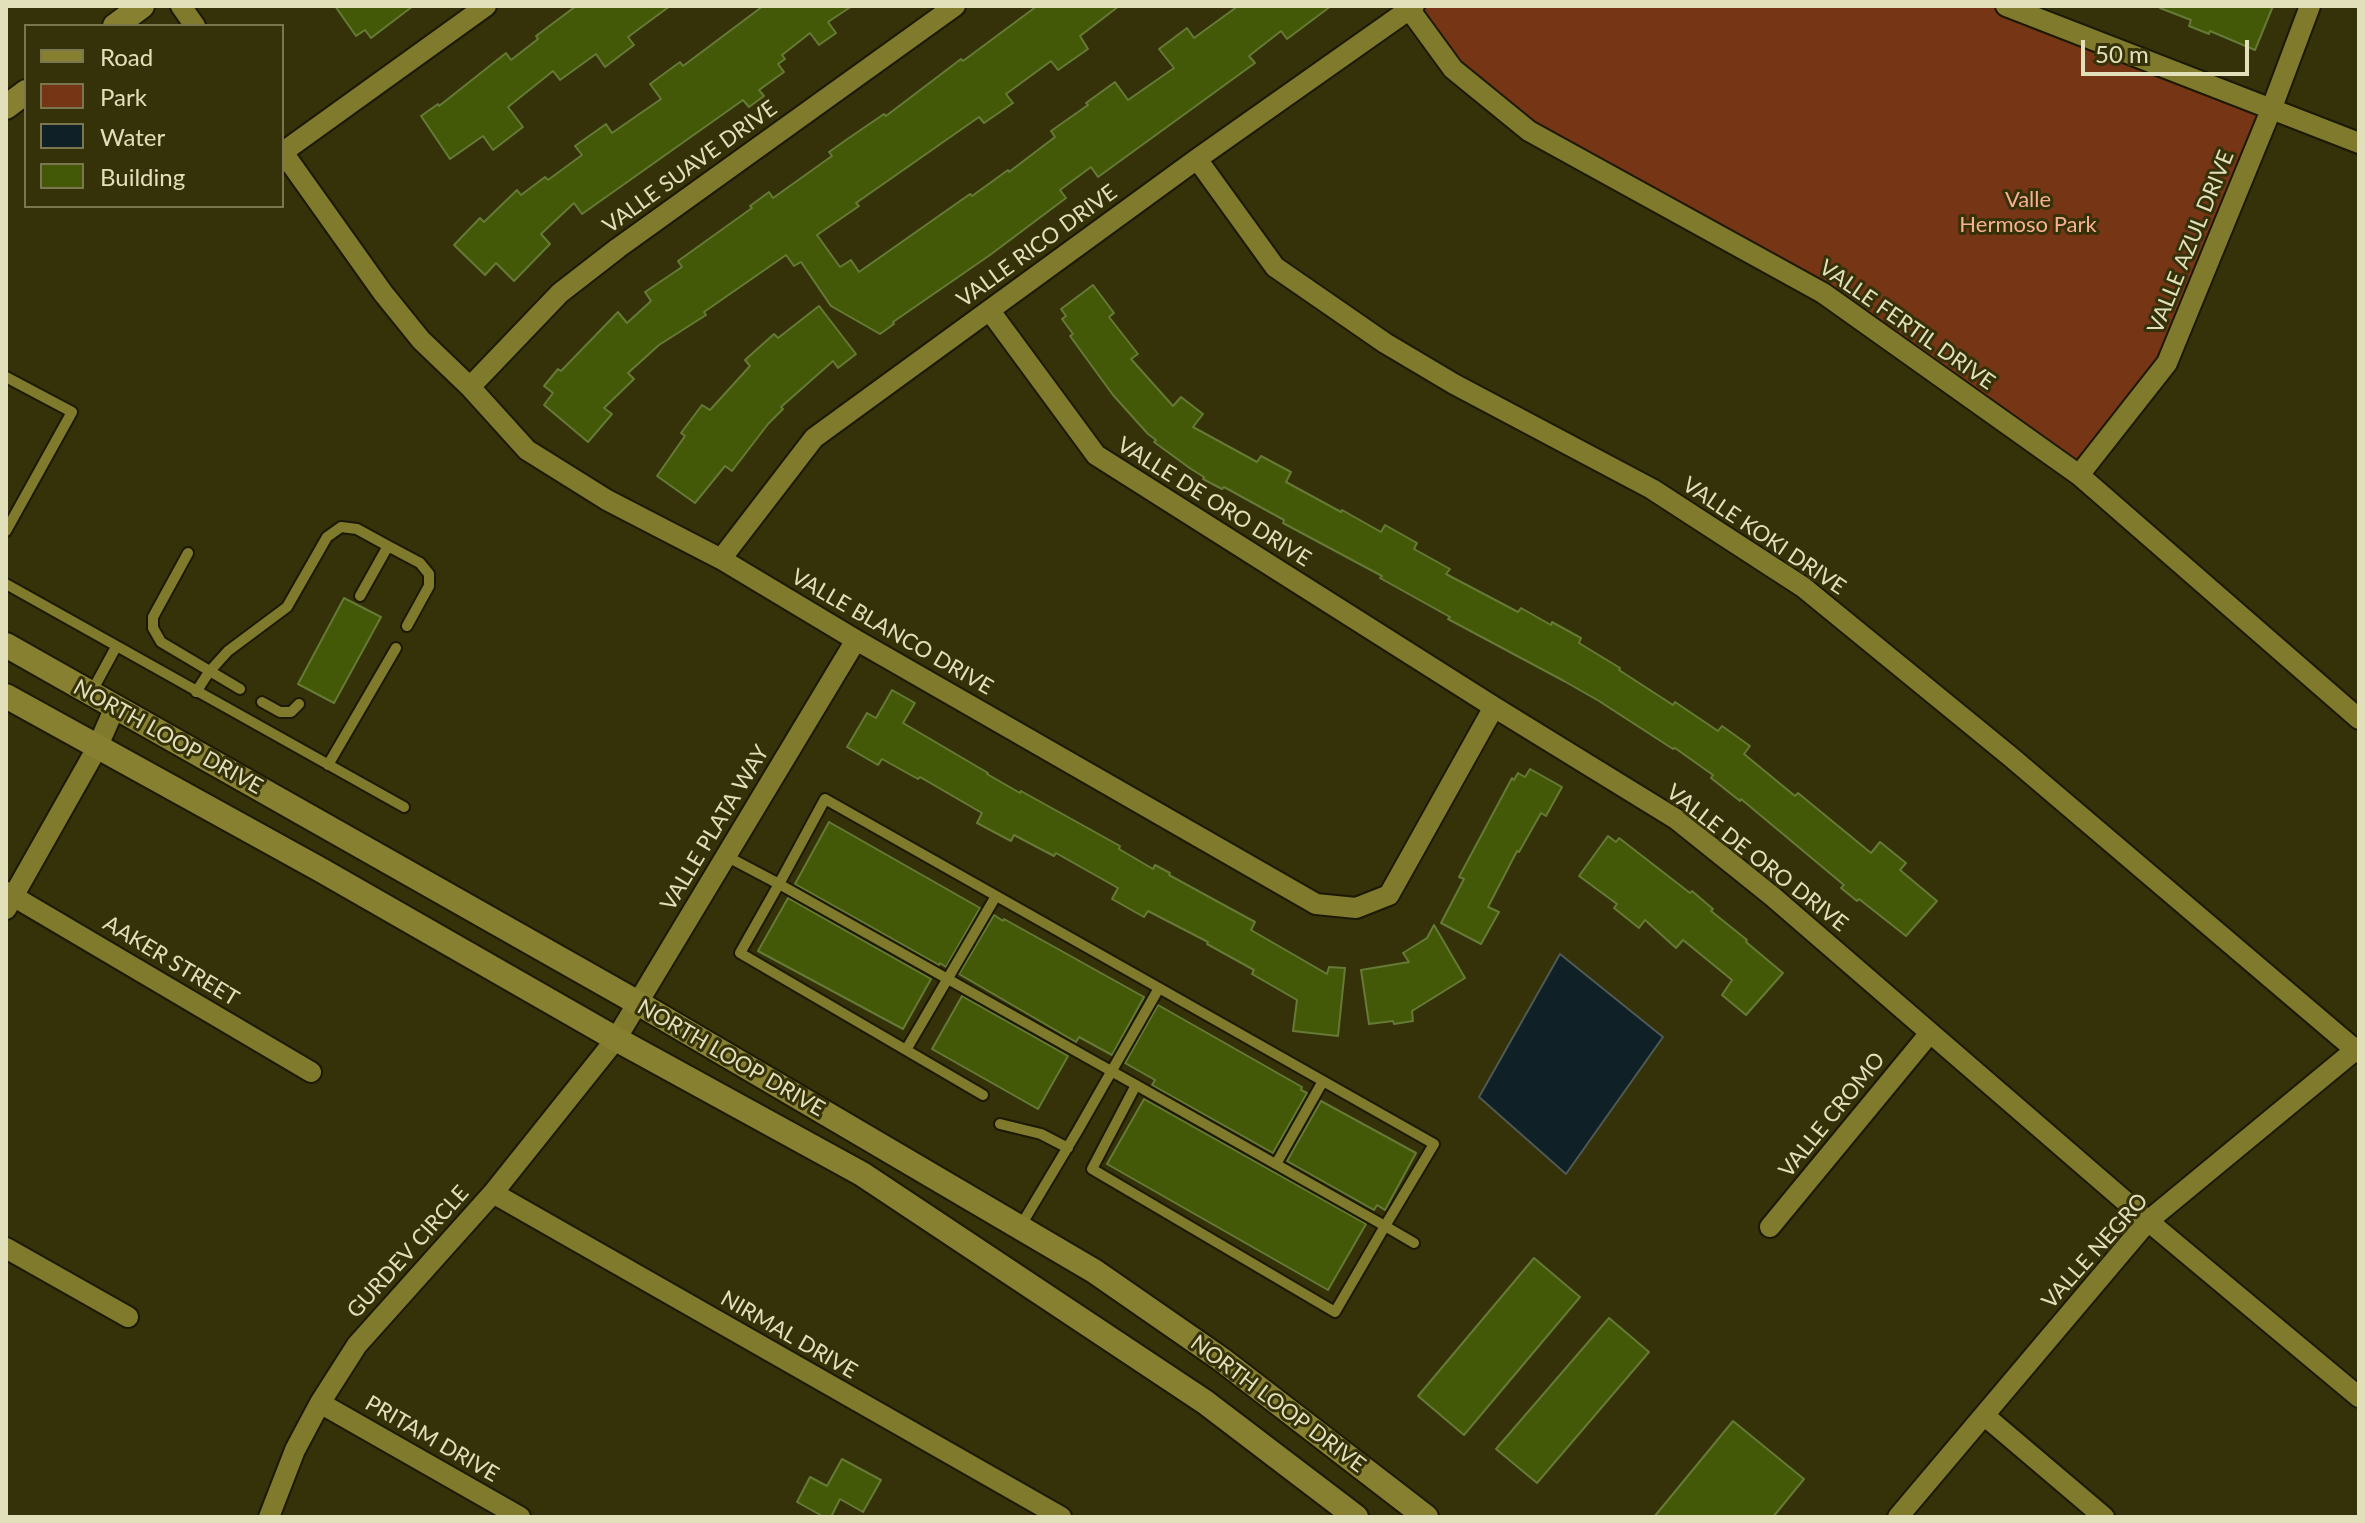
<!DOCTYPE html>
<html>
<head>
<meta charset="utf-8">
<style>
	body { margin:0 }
	#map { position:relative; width:2365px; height:1523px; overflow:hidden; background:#353108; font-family:Lato,sans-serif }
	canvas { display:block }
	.frame { position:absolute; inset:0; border:8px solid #e2e0bb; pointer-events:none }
	.legend { position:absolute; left:24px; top:24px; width:260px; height:184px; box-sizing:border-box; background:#353108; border:2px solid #7a7750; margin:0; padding:10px 14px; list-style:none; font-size:24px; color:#e2e0bb }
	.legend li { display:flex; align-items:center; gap:16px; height:40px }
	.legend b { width:40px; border:2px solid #7a7750 }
	.scale { position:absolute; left:2081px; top:40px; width:168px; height:36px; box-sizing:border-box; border:4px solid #e2e0bb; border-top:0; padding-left:10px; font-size:24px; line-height:28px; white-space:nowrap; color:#e2e0bb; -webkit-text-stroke:6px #353108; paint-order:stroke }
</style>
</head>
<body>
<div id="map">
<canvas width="2365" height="1523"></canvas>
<div class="frame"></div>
<ul class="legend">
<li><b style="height:10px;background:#878031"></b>Road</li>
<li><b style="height:22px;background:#763515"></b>Park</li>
<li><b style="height:22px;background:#0f2026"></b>Water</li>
<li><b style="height:22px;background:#445907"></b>Building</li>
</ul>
<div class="scale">50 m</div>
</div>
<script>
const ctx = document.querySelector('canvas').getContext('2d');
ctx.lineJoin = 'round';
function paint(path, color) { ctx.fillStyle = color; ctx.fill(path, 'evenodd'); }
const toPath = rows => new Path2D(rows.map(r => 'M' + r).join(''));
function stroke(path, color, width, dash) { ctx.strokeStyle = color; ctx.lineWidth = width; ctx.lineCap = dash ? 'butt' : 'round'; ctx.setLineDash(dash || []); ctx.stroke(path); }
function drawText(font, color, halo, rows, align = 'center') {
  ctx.font = font + ' Lato,sans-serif'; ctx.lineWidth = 6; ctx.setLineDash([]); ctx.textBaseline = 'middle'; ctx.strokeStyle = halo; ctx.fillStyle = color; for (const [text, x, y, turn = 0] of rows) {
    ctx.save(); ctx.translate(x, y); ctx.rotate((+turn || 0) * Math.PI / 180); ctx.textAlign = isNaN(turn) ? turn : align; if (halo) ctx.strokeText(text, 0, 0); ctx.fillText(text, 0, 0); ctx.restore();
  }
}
const green = toPath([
	[1414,6,2006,6,2271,110,2167,363,2079,475,1823,293,1529,131,1453,69]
]);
const water = toPath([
	[1560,954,1663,1037,1566,1174,1479,1097,1560,954]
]);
const building = toPath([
	[335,6,413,6,371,38,365,30,356,36,335,6],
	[576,6,670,6,628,37,634,45,605,67,596,54,560,80,553,71,508,107,523,127,493,150,483,136,450,159,421,116,438,104,439,106,506,53,511,60,538,39,536,36,576,6],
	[763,6,852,6,828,22,836,33,819,45,810,33,782,55,785,59,778,64,784,72,759,90,764,96,749,107,743,100,582,214,574,203,541,234,550,244,514,281,496,263,485,275,454,245,480,218,484,222,517,190,521,195,545,177,548,180,582,155,575,146,606,124,612,133,661,99,650,84,680,62,683,66,763,6],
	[1037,6,1119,6,1080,36,1088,49,1058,70,1051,61,1006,94,1013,103,984,123,979,117,856,203,859,206,817,235,840,267,851,260,859,272,970,194,972,196,1008,170,1009,172,1055,137,1051,131,1088,105,1086,103,1115,82,1128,100,1174,68,1159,49,1187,28,1194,38,1238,6,1331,6,1287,39,1281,31,1249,56,1255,63,1098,177,1091,167,1060,190,1066,198,990,255,893,322,894,324,880,334,831,306,801,262,794,266,786,255,704,312,706,315,659,345,628,373,634,379,604,408,612,414,588,442,544,405,553,393,544,386,558,369,561,371,618,312,627,323,651,301,645,292,682,267,678,261,752,208,750,206,769,192,773,198,832,156,829,152,846,140,884,114,886,116,961,59,963,61,1037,6],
	[2160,6,2273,6,2255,50,2210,31,2209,34,2189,26,2191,20,2160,8,2160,6],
	[1093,285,1114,313,1109,317,1138,354,1131,359,1173,406,1181,397,1203,414,1193,427,1257,462,1261,456,1291,472,1286,482,1341,512,1342,510,1381,532,1385,525,1417,543,1414,549,1450,569,1446,574,1518,612,1521,608,1551,625,1552,622,1581,638,1579,643,1620,668,1619,670,1673,705,1675,702,1718,731,1722,726,1750,746,1744,754,1795,796,1798,793,1871,853,1880,842,1906,863,1900,870,1937,901,1906,936,1859,899,1857,901,1841,888,1844,885,1741,799,1740,801,1711,778,1713,775,1675,748,1673,749,1599,701,1564,681,1448,619,1450,617,1380,578,1382,576,1283,523,1284,520,1224,487,1222,489,1203,479,1204,477,1191,469,1154,442,1156,440,1148,434,1113,395,1070,336,1073,334,1062,319,1066,316,1061,309,1093,285],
	[819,306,856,354,838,368,833,361,781,407,783,409,768,424,732,471,725,466,695,503,657,476,685,436,681,433,702,405,710,410,750,366,745,360,774,334,778,338,819,306],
	[344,598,381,617,334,703,298,684,344,598],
	[892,690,915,703,903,723,988,773,987,774,1020,793,1021,791,1120,846,1119,849,1153,869,1155,865,1170,873,1169,875,1255,922,1251,930,1327,974,1329,967,1345,968,1338,1036,1293,1031,1297,1000,1252,974,1254,970,1207,944,1208,942,1148,911,1144,917,1112,899,1118,888,1056,853,1054,856,1014,835,1011,841,977,823,982,813,920,777,918,779,882,759,878,765,847,747,867,713,876,718,892,690],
	[1530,769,1562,787,1546,816,1541,813,1519,852,1517,851,1488,907,1499,912,1481,944,1441,923,1464,879,1459,877,1512,778,1514,780,1518,773,1525,777,1530,769],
	[829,822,980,908,946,967,940,963,939,965,795,884,829,822],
	[1608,836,1616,842,1619,838,1690,893,1692,891,1713,909,1711,911,1747,940,1746,942,1783,973,1746,1015,1722,995,1732,980,1683,940,1676,948,1645,920,1639,928,1614,908,1617,904,1579,876,1608,836],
	[788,898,931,979,903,1029,758,951,788,898],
	[994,915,1003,921,1004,919,1144,997,1112,1055,1079,1037,1076,1042,959,974,994,915],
	[1434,925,1465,978,1412,1011,1413,1021,1394,1024,1393,1021,1369,1024,1361,970,1409,962,1403,953,1427,938,1434,925],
	[962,996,1068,1056,1038,1109,932,1049,962,996],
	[1158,1005,1302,1087,1301,1090,1307,1093,1273,1153,1152,1085,1155,1080,1125,1063,1158,1005],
	[1144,1099,1366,1224,1328,1290,1107,1164,1144,1099],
	[1321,1101,1416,1153,1385,1210,1377,1205,1374,1210,1287,1161,1321,1101],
	[1534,1258,1580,1297,1464,1435,1418,1396,1534,1258],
	[1609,1318,1649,1352,1537,1483,1496,1449,1609,1318],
	[1733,1421,1804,1479,1773,1517,1654,1517,1733,1421],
	[842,1459,881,1480,863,1512,840,1499,831,1517,824,1517,797,1502,810,1477,827,1486,842,1459]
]);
const lane = toPath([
	[6,377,72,412,6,531],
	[188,553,153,617,153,628,161,642,240,689],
	[6,584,404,807],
	[360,596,388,546,420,563,429,574,429,586,407,626],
	[196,692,209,672,228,651,287,607,327,537,341,527,357,529,388,546],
	[91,693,116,647],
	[262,702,280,712,291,712,299,704],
	[328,765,396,648],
	[726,856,779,884,740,953,906,1050,996,896],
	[906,1050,983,1095],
	[1136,1085,779,884,825,799,1159,988],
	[1000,1124,1041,1134,1068,1148],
	[1276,1164,1323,1081],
	[1020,1227,1078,1130,1159,988,1434,1144,1385,1226,1335,1312,1092,1169,1136,1085,1385,1226,1414,1243]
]);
const street = toPath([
	[181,6,195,26],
	[1407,6,1453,69,1529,131,1823,293,2079,475,2359,719],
	[2006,6,2359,143],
	[282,151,383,293,421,340,470,387,527,450,607,500,721,559,856,640,1316,904,1356,908,1389,895,1494,707],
	[283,152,486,6],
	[1197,159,1275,267,1385,343,1454,384,1652,489,1803,587,2011,757,2359,1053],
	[990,311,1096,455,1494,707,1676,819,1772,896,2148,1221,2359,1397],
	[470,387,560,293,618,248,955,6],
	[2079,475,2167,363,2271,110,2310,6],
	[721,559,814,438,1197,159,1414,6],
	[6,892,311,1072],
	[6,909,97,748,115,707],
	[493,1193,1061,1517],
	[1770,1227,1930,1033],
	[6,1248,128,1317],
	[320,1403,520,1517],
	[1985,1416,2104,1517],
	[269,1517,295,1450,320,1403,357,1345,493,1193,616,1039,856,640],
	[1898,1517,2148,1221,2359,1047]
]);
const secondary = toPath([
	[115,26,142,6],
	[6,107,26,92],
	[6,645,638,1003,1094,1271,1221,1359,1426,1517],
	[6,696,321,870,616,1039,862,1174,1205,1402,1356,1517]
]);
const streetNames = [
	["VALLE SUAVE DRIVE",690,167,-36],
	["VALLE AZUL DRIVE",2191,242,-68],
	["VALLE RICO DRIVE",1037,246,-36],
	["VALLE FERTIL DRIVE",1907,325,35],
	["VALLE DE ORO DRIVE",1214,502,32],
	["VALLE KOKI DRIVE",1764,536,34],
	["VALLE BLANCO DRIVE",892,632,30],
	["NORTH LOOP DRIVE",168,737,29],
	["VALLE PLATA WAY",715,828,-59],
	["VALLE DE ORO DRIVE",1757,858,38],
	["AAKER STREET",171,961,31],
	["NORTH LOOP DRIVE",731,1058,30],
	["VALLE CROMO",1832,1115,-51],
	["VALLE NEGRO",2095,1251,-48],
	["GURDEV CIRCLE",408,1252,-48],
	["NIRMAL DRIVE",789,1335,30],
	["NORTH LOOP DRIVE",1278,1404,37],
	["PRITAM DRIVE",432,1439,30]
];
const parkNames = [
	["Valle",2028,200],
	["Hermoso Park",2028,225]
];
paint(green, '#763515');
paint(water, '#0f2026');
stroke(water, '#4e5a53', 2);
paint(building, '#445907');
stroke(building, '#647a36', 2);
stroke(lane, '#1b1903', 14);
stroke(street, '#1b1903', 24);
stroke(secondary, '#1b1903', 28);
stroke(lane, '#807a2d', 10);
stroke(street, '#807a2d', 20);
stroke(secondary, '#878031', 24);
drawText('22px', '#e2e0bb', '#353108', streetNames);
drawText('22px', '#f9b091', '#353108', parkNames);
</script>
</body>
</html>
